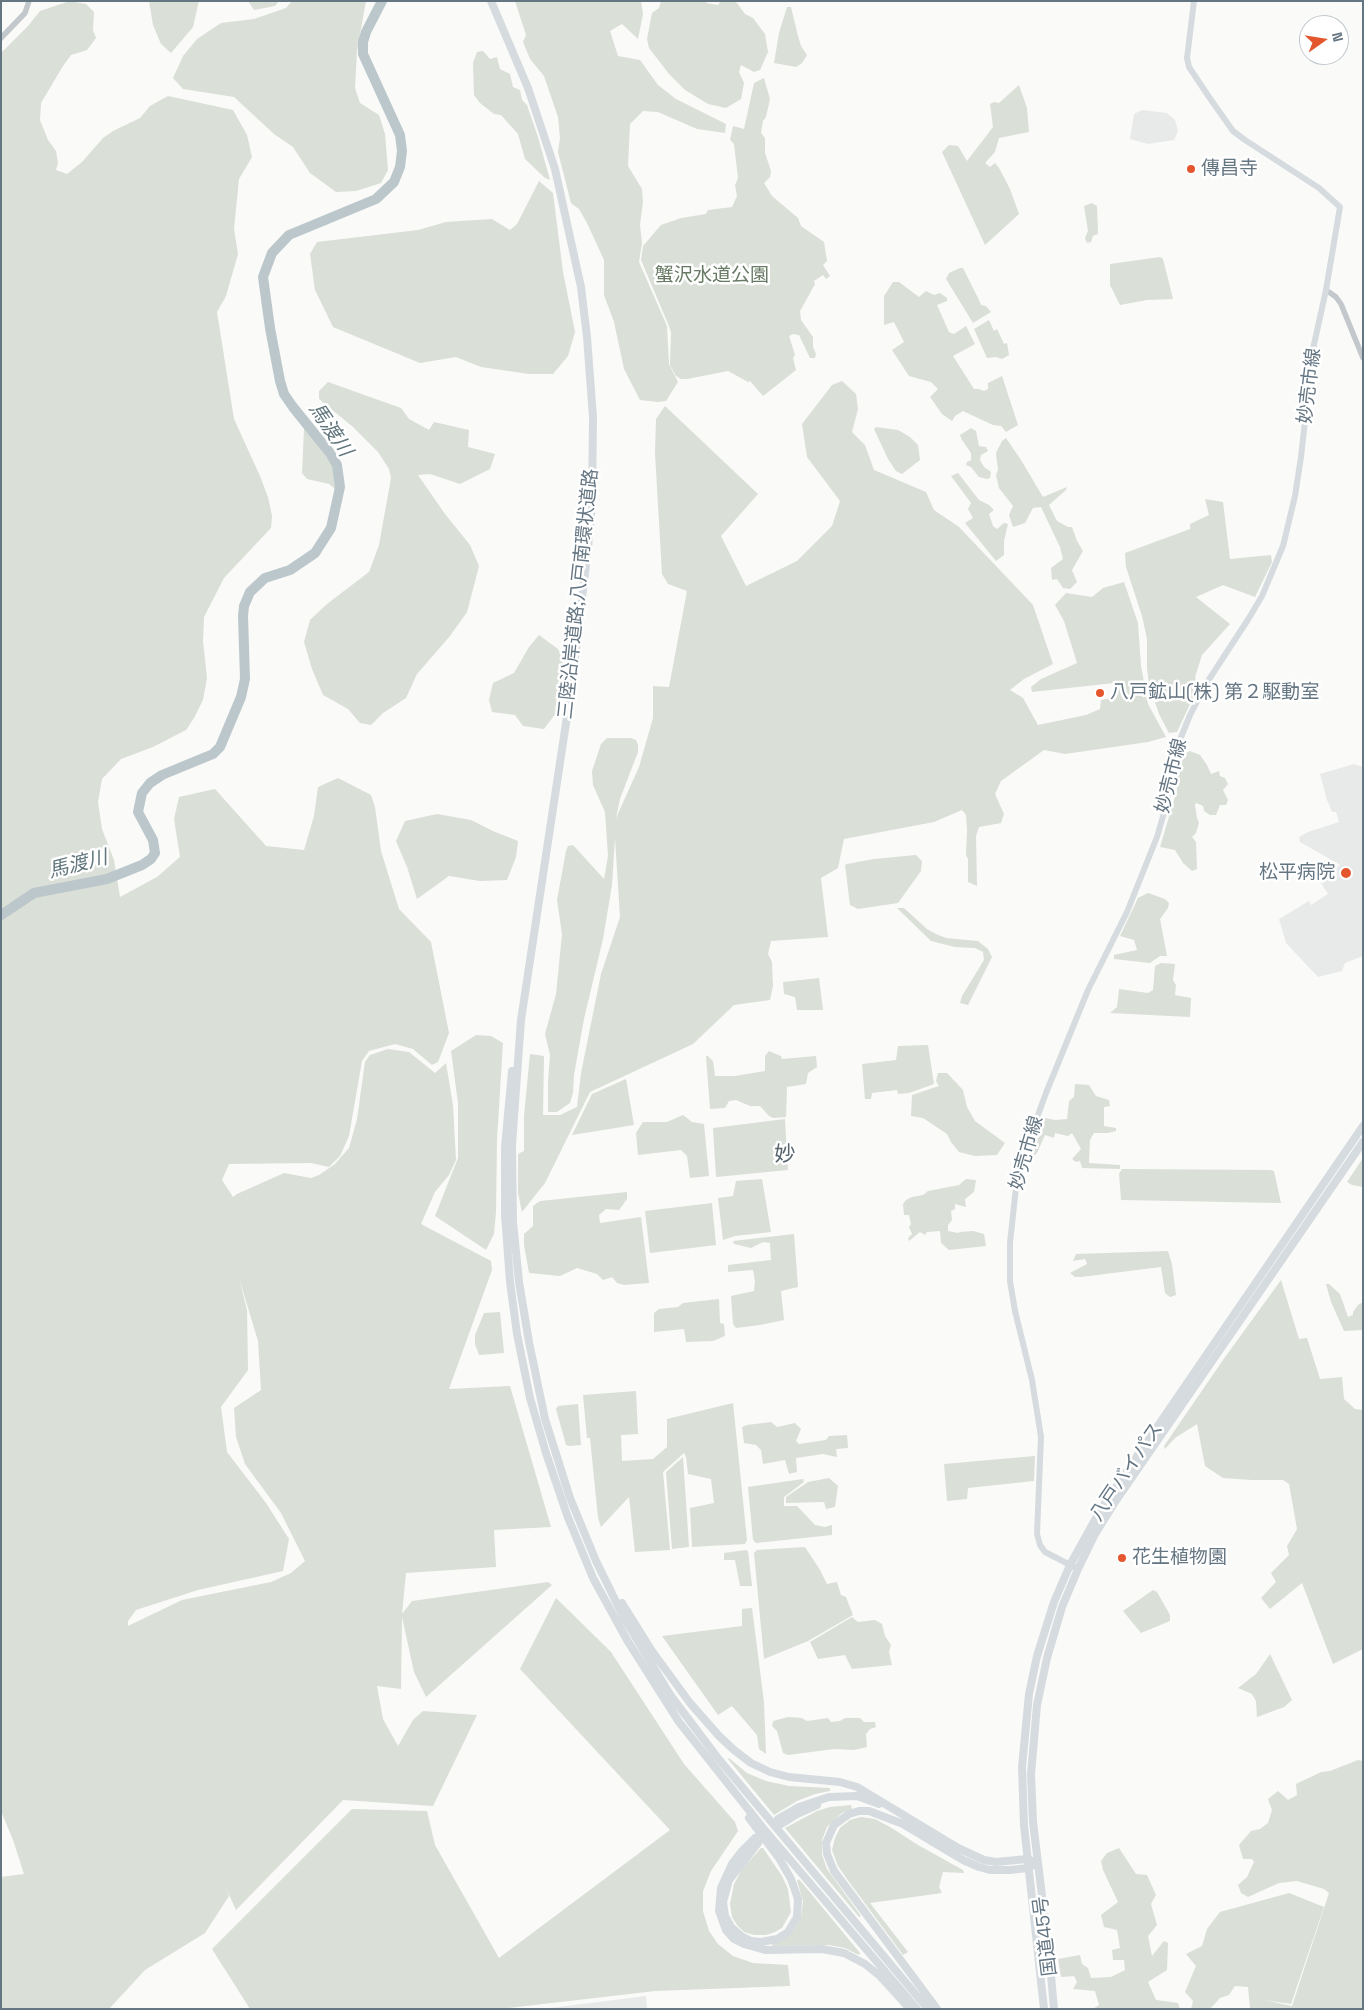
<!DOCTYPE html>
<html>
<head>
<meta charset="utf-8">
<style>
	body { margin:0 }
	#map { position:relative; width:1364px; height:2010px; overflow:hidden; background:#fafaf8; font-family:"Space Grotesk",sans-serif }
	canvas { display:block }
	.frame { position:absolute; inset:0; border:2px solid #657683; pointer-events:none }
	.north { position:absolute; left:1299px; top:15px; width:50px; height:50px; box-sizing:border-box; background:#fff; border:1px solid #c1c8cd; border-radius:50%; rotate:77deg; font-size:14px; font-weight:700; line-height:20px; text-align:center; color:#657683 }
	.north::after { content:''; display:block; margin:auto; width:18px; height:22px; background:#e4572e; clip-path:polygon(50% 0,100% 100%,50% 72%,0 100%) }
</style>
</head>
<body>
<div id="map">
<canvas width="1364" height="2010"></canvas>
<div class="frame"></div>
<div class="north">N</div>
</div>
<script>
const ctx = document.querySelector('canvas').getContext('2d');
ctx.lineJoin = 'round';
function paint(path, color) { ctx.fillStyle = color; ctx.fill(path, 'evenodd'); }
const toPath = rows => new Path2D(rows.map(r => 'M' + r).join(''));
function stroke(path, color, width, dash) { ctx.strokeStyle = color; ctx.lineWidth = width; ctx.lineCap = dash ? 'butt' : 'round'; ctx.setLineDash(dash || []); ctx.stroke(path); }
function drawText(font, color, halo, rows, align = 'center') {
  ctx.font = font + ' "Space Grotesk","Noto Sans JP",sans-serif'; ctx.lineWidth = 5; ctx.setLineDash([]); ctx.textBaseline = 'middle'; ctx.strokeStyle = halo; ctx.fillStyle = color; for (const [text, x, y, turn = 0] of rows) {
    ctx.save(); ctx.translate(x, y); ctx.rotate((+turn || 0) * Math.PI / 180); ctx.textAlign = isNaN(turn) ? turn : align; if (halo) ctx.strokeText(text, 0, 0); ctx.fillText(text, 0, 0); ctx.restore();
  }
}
const built = toPath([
	[1142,110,1167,113,1175,120,1178,131,1174,140,1148,144,1130,139,1134,114],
	[1354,764,1363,767,1363,956,1345,963,1342,971,1318,977,1286,943,1279,919,1309,901,1311,905,1328,894,1319,880,1340,865,1300,842,1299,837,1308,832,1339,822,1336,812,1332,812,1327,800,1320,774],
	[646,1996,647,2009,542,2009]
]);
const green = toPath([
	[70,1,86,4,94,12,93,30,96,38,87,50,71,55,63,66,41,103,40,120,48,140,56,151,58,163,56,170,67,174,82,162,103,138,113,131,140,118,150,106,168,96,233,110,247,135,252,157,239,179,234,229,238,254,226,296,217,312,234,419,260,476,268,497,272,516,271,528,224,578,204,617,203,641,207,678,203,700,194,718,186,730,153,747,121,759,102,779,98,802,102,829,114,860,120,897,157,877,180,857,174,819,179,797,215,789,266,846,304,850,314,816,318,787,338,778,371,795,375,807,381,851,399,909,431,942,449,1033,438,1062,432,1065,413,1049,395,1044,369,1051,362,1061,349,1136,340,1156,329,1167,311,1163,229,1164,222,1180,233,1197,237,1194,284,1173,311,1178,319,1175,335,1164,349,1148,357,1119,365,1062,370,1055,388,1049,409,1052,435,1073,446,1063,453,1105,456,1160,449,1175,435,1192,421,1224,491,1261,492,1270,449,1389,510,1386,551,1527,494,1530,496,1567,406,1573,402,1614,412,1601,548,1582,552,1585,426,1697,414,1672,402,1617,401,1689,377,1686,383,1719,398,1746,413,1720,423,1711,477,1715,433,1806,343,1800,236,1910,226,1888,229,1896,205,1933,145,1970,109,2009,1,2009,1,1877,24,1874,13,1840,1,1811,1,53,28,26,40,11],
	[239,1278,258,1341,261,1390,234,1408,236,1437,245,1464,281,1513,305,1561,291,1573,271,1582,182,1600,128,1626,128,1621,136,1610,198,1590,283,1571,289,1539,266,1503,227,1452,221,1407,248,1370,247,1310],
	[149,1,199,1,193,27,171,53,161,44,153,25],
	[248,1,279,1,275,6,254,10],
	[292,1,366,1,357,51,355,88,360,103,379,115,385,134,388,170,381,183,356,191,336,192,310,173,293,147,274,134,234,97,183,89,173,78,183,56,197,39,221,23,254,19,286,8],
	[515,1,641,1,643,14,638,39,622,24,610,31,618,56,640,60,658,85,676,99,726,124,725,133,697,129,658,112,643,111,630,124,628,166,642,189,643,202,640,225,642,243,639,262,667,326,669,364,678,382,666,401,658,402,640,400,624,369,614,322,604,295,604,260,587,223,579,209,571,203,558,152,560,138,558,117,544,76,530,59,523,42,526,35],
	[661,1,708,1,706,3,718,5,721,1,734,1,737,3,745,14,753,18,765,34,768,52,760,70,754,72,741,65,739,72,744,83,741,99,726,108,708,104,685,90,669,74,649,48,647,39,652,13,659,8],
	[787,7,791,7,798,36,801,46,807,55,802,63,796,67,774,63,779,33],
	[483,51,490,59,497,57,500,69,510,74,513,87,520,90,522,100,527,105,538,137,550,180,545,178,525,159,518,134,501,115,494,114,480,103,474,95,473,63,477,52],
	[764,78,770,99,766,117,763,121,761,133,765,138,765,153,771,171,770,177,764,183,772,196,798,218,801,226,824,242,827,261,823,265,830,276,826,279,823,275,814,281,815,284,800,311,801,320,813,337,813,347,816,354,815,358,810,358,799,335,793,334,789,336,795,355,793,358,796,370,763,396,750,381,748,382,728,371,687,379,681,379,676,376,670,365,671,333,669,326,641,260,643,246,661,225,681,218,706,214,708,210,732,207,737,196,735,185,738,178,734,144,730,140,733,126,744,129,754,83],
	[1019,85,1027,108,1029,132,999,138,995,152,985,163,990,167,995,163,999,168,1010,189,1019,214,985,245,942,152,949,145,958,146,967,161,993,127,990,104,994,102,999,103],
	[539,181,553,193,563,272,575,332,568,356,553,374,529,374,481,367,456,357,420,363,333,327,315,290,310,254,317,242,418,230,446,222,492,219,510,230,517,224],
	[1092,203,1097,206,1098,234,1093,236,1091,242,1087,243,1085,238,1088,231,1084,206],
	[1160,257,1163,259,1173,299,1147,300,1120,305,1110,285,1110,264],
	[960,268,963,268,979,300,981,305,986,306,991,312,973,323,946,279,949,273],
	[893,282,899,282,919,297,926,291,934,295,940,293,947,298,947,301,937,305,949,332,954,334,966,326,975,344,953,356,974,389,979,389,984,391,988,389,988,383,1002,376,1018,425,1006,432,1001,426,993,425,963,411,955,416,952,421,942,414,930,397,938,389,931,382,909,376,892,350,904,342,894,322,884,325,884,296],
	[989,320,994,331,997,329,1004,344,1007,343,1009,355,1002,359,996,357,987,358,974,329],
	[842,381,856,394,858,409,852,432,865,445,874,470,926,492,934,510,959,527,1033,605,1053,664,1024,679,1010,690,1023,698,1038,725,1086,715,1100,709,1101,700,1116,697,1114,683,1032,692,1031,687,1041,679,1077,663,1064,621,1055,605,1066,593,1092,597,1103,588,1124,582,1138,623,1141,666,1148,704,1166,737,1148,742,1065,754,1044,750,1001,781,995,794,1004,814,1001,823,979,827,976,836,977,886,968,882,968,859,966,855,967,830,966,815,962,810,934,822,844,839,838,868,821,878,828,937,771,941,768,954,772,962,773,986,770,1000,734,1005,693,1044,590,1092,545,1183,522,1212,518,1193,518,1154,524,1151,524,1116,530,1054,544,1056,543,1115,560,1115,577,1107,581,1073,601,974,620,917,615,838,612,885,603,939,584,1019,574,1075,573,1093,570,1103,557,1112,548,1112,548,1082,550,1055,545,1034,556,994,562,934,557,900,566,851,568,846,573,845,604,879,608,856,605,812,593,785,592,771,601,744,607,738,631,738,636,740,638,745,638,752,620,799,616,818,639,767,653,718,653,686,669,687,687,591,668,584,662,574,655,453,656,419,665,406,758,494,721,536,746,586,797,561,832,526,840,501,807,457,802,424,832,385],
	[328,382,401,408,409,419,429,430,434,422,469,430,468,447,495,454,490,469,460,484,430,474,418,475,445,514,470,545,479,566,467,612,450,636,417,674,406,698,383,713,371,725,360,723,348,709,323,695,312,669,304,642,310,620,327,604,369,572,379,545,391,478,389,469,378,452,353,427,319,399,319,391],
	[876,427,898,430,910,437,918,445,920,460,902,474,896,471,888,459,874,429],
	[306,428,333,466,336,474,335,489,329,484,307,479,302,473,304,429],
	[971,428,976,431,979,446,986,447,988,451,981,455,980,460,984,467,991,472,990,478,987,479,979,477,971,467,966,465,967,462,971,460,971,453,962,440,960,435],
	[1006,438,1021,460,1043,497,1067,487,1066,490,1049,505,1057,521,1068,527,1072,527,1077,541,1083,551,1072,570,1077,582,1070,589,1063,588,1057,579,1052,580,1051,568,1063,559,1060,547,1041,507,1033,508,1025,523,1013,527,1009,515,1013,506,999,488,996,475,998,470,996,453,1002,441],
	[958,473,979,500,989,505,994,510,989,514,993,526,997,529,1004,523,1008,524,1004,541,1004,555,996,561,965,523,973,518,968,509,971,503,951,476],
	[1205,499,1223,502,1230,559,1271,555,1272,562,1255,597,1223,585,1196,597,1230,624,1202,655,1195,677,1198,687,1177,732,1169,733,1159,714,1149,685,1147,668,1147,639,1142,616,1126,567,1125,553,1190,529,1190,524,1209,515],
	[539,635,558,649,563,658,559,709,544,729,523,726,515,715,492,712,489,700,493,683,514,673,529,647],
	[1190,751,1200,755,1207,765,1211,774,1219,771,1220,776,1225,778,1228,784,1223,790,1228,800,1226,805,1220,805,1216,815,1210,815,1204,811,1203,806,1196,803,1195,805,1197,818,1199,823,1196,833,1192,837,1196,842,1197,869,1192,871,1183,863,1175,850,1160,847,1177,790,1177,772,1182,755],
	[437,814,471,820,493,831,518,841,516,857,507,880,480,881,449,876,417,899,407,867,396,841,405,821],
	[916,855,922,861,921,871,898,903,858,909,850,905,845,865,847,864,874,859],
	[1148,893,1165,899,1169,903,1168,908,1160,919,1167,956,1160,956,1150,963,1114,959,1114,955,1137,950,1134,940,1120,936,1138,898],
	[897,908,904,908,927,929,936,934,946,938,978,941,988,949,992,957,968,1005,960,1003,962,996,984,960,983,952,975,948,955,947,931,941],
	[1161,963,1175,964,1173,980,1176,985,1175,995,1191,998,1190,1017,1110,1013,1117,1007,1119,989,1148,993,1153,990,1155,966],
	[819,978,823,1010,797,1010,795,997,784,994,783,982],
	[476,1035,491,1036,503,1043,497,1139,496,1212,494,1234,486,1250,435,1216,458,1158,458,1103,451,1051],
	[928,1045,934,1084,909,1093,898,1094,897,1090,872,1093,871,1099,865,1099,862,1064,896,1060,898,1046],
	[769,1051,781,1056,782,1059,816,1056,817,1067,808,1073,806,1084,787,1087,786,1117,773,1118,769,1116,760,1106,750,1106,736,1100,729,1101,725,1108,710,1109,706,1056,708,1056,713,1061,715,1076,735,1076,765,1071,765,1056],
	[938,1073,947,1073,963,1090,967,1107,975,1121,1005,1143,997,1155,975,1156,959,1152,951,1142,947,1134,923,1118,911,1116,912,1095,939,1086,936,1081],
	[626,1079,634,1125,572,1135,592,1094],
	[1075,1084,1089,1085,1096,1096,1109,1100,1110,1106,1104,1107,1104,1126,1116,1128,1116,1131,1108,1133,1094,1133,1090,1140,1089,1163,1120,1165,1120,1169,1082,1168,1080,1161,1076,1162,1072,1159,1081,1149,1072,1133,1068,1136,1055,1133,1054,1138,1045,1135,1037,1153,1033,1157,1030,1155,1045,1118,1055,1120,1067,1119,1069,1101,1074,1097],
	[683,1115,692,1122,704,1124,709,1176,690,1178,687,1156,681,1150,638,1155,636,1133,643,1122,667,1122],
	[785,1119,788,1170,716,1177,713,1128],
	[1363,1158,1363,1187,1352,1185,1347,1182],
	[1122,1169,1270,1170,1274,1171,1281,1203,1121,1200,1119,1174],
	[762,1179,771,1232,735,1236,723,1240,718,1198,733,1196,736,1181],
	[966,1179,976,1180,974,1192,965,1199,966,1207,955,1204,955,1209,951,1211,952,1220,948,1225,948,1231,958,1233,960,1232,973,1231,984,1234,986,1246,949,1250,941,1243,940,1231,927,1232,925,1235,920,1232,909,1241,908,1238,912,1234,909,1227,911,1224,909,1215,904,1215,903,1204,906,1200,912,1197,923,1195,928,1191,959,1185],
	[627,1192,627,1199,619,1210,606,1209,599,1215,600,1223,641,1217,649,1283,624,1285,617,1283,612,1277,603,1280,597,1274,577,1268,560,1276,529,1273,524,1245,524,1234,533,1226,533,1206,540,1201],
	[712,1203,716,1245,650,1253,645,1211],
	[794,1234,798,1287,781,1291,784,1320,760,1325,736,1328,733,1324,731,1296,754,1291,755,1281,753,1270,728,1272,728,1265,771,1260,770,1243,763,1242,751,1248,734,1244,733,1241],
	[1168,1251,1172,1264,1176,1295,1170,1297,1165,1293,1161,1267,1081,1277,1075,1277,1070,1273,1087,1264,1085,1259,1073,1261,1076,1254],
	[1281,1280,1299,1339,1307,1338,1320,1379,1342,1377,1344,1399,1355,1409,1363,1410,1363,1649,1333,1664,1302,1583,1270,1609,1261,1598,1276,1582,1271,1573,1289,1555,1287,1546,1297,1529,1289,1484,1283,1480,1252,1480,1223,1478,1205,1466,1197,1424,1175,1438,1165,1449,1164,1446,1223,1360],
	[1326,1284,1329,1284,1340,1294,1348,1317,1353,1315,1353,1312,1358,1305,1363,1302,1363,1330,1344,1331,1331,1302],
	[719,1299,720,1323,724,1324,725,1336,713,1341,686,1342,684,1329,654,1332,654,1313,659,1309,678,1307,683,1303],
	[500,1312,504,1353,479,1355,475,1344,475,1335,484,1313],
	[636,1391,638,1434,621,1435,622,1461,653,1459,667,1447,667,1419,733,1403,747,1540,745,1544,692,1547,690,1508,714,1503,711,1479,688,1474,686,1457,684,1453,663,1472,670,1550,635,1552,629,1497,601,1527,598,1518,590,1438,587,1438,583,1395],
	[578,1404,581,1445,570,1446,566,1445,556,1409,558,1406],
	[771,1422,777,1427,795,1423,801,1429,796,1441,799,1444,826,1440,829,1436,847,1435,848,1448,836,1449,837,1457,823,1454,796,1458,797,1472,789,1474,785,1460,763,1464,761,1450,756,1445,744,1443,742,1427,747,1425],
	[1035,1456,1034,1481,968,1488,967,1499,947,1501,944,1464],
	[683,1457,689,1547,672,1549,666,1472],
	[829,1478,838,1486,835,1507,826,1509,824,1502,786,1503,786,1497,808,1482],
	[803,1479,804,1482,784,1497,784,1506,797,1506,815,1525,825,1527,832,1525,832,1535,756,1543,753,1540,748,1487],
	[805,1547,820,1570,827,1584,837,1582,841,1595,846,1597,853,1615,808,1641,764,1659,754,1553,757,1550],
	[746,1550,748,1551,752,1586,740,1586,735,1560,724,1560,724,1553],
	[1153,1590,1157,1592,1170,1615,1170,1621,1141,1633,1123,1611],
	[556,1598,611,1652,684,1764,735,1822,738,1831,711,1871,703,1891,703,1911,709,1931,718,1944,733,1956,753,1963,788,1965,790,1986,655,1991,500,2009,250,2009,212,1949,352,1809,427,1811,435,1845,499,1958,670,1830,520,1669],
	[752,1608,764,1702,766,1754,759,1749,757,1735,732,1706,718,1715,662,1636,742,1626,742,1609],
	[852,1617,858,1622,875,1620,882,1624,885,1636,891,1645,889,1652,892,1665,852,1669,845,1655,818,1659,810,1642],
	[1270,1654,1292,1700,1284,1707,1257,1717,1256,1701,1252,1694,1238,1688,1256,1674],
	[788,1717,802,1718,807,1721,828,1718,831,1722,840,1721,845,1718,860,1718,864,1722,875,1722,876,1727,870,1729,866,1734,867,1747,854,1750,834,1749,788,1755,783,1753,777,1731,772,1726,773,1721],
	[729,1758,747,1773,766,1781,789,1786,830,1788,830,1791,815,1794,797,1801,774,1815,728,1759],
	[1358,1760,1363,1761,1363,2009,1250,2009,1248,1987,1235,1986,1229,1995,1220,1998,1210,2009,1191,2009,1193,2001,1185,1992,1196,1966,1186,1954,1202,1946,1207,1929,1220,1912,1289,1893,1324,1907,1291,2004,1264,2000,1292,2006,1329,1893,1324,1889,1297,1881,1279,1883,1248,1897,1241,1893,1238,1885,1247,1877,1254,1862,1252,1859,1243,1859,1239,1845,1251,1831,1260,1829,1268,1823,1272,1810,1268,1799,1278,1791,1288,1800,1297,1795,1296,1784,1321,1772,1330,1771],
	[851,1805,852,1809,842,1813,827,1827,822,1840,822,1855,827,1869,861,1916,859,1917,785,1828,817,1811,830,1807],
	[861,1817,875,1819,890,1827,918,1845,963,1870,964,1873,943,1872,939,1887,942,1893,870,1903,908,1952,903,1955,847,1879,838,1866,832,1850,835,1838,840,1828,850,1820],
	[761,1848,763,1848,782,1876,788,1889,791,1912,782,1928,775,1932,766,1935,754,1935,744,1932,737,1925,732,1917,730,1904,734,1884,742,1869],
	[1119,1848,1136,1874,1147,1875,1156,1895,1151,1904,1157,1925,1148,1936,1152,1956,1164,1941,1168,1943,1167,1970,1148,1982,1156,2000,1178,2003,1180,2009,1093,2009,1099,2005,1095,1991,1073,1989,1077,1982,1074,1976,1061,1977,1058,1959,1080,1955,1082,1964,1088,1968,1091,1978,1111,1977,1125,1970,1124,1960,1113,1960,1112,1950,1120,1948,1117,1930,1104,1927,1101,1915,1118,1902,1103,1870,1101,1861,1107,1853],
	[799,1879,860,1953,859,1955,845,1948,829,1945,772,1946,772,1944,784,1938,794,1930,801,1917,803,1901,797,1881]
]);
const river = toPath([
	[1,915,34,893,107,879,142,865,151,859,155,853,153,840,138,812,142,793,150,783,162,775,213,754,220,747,241,697,245,679,243,616,244,606,250,592,265,578,290,570,315,553,331,528,340,487,337,465,330,453,293,407,284,394,280,381,270,328,263,277,272,253,289,235,376,199,394,182,400,167,402,151,400,135,363,54,363,42,366,32,382,1]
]);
const tertiary = toPath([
	[1,38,25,13,29,1],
	[1326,290,1336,297,1341,304,1363,358]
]);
const secondary = toPath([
	[1078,1569,1045,1552,1040,1545,1037,1534,1041,1437,1032,1380,1015,1311,1010,1281,1010,1243,1016,1187,1030,1137,1046,1093,1088,990,1127,912,1157,837,1166,806,1177,747,1190,715,1206,684,1249,618,1262,596,1283,546,1295,496,1301,457,1313,349,1326,290,1340,207,1319,188,1245,140,1233,131,1209,97,1189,67,1187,58,1194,1]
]);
const trunk = toPath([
	[1044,2009,1024,1825,1022,1767,1029,1694,1037,1656,1054,1602,1070,1565,1101,1509,1363,1126],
	[1054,2009,1049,1953,1033,1822,1031,1774,1037,1705,1047,1658,1062,1607,1078,1569,1094,1536,1115,1502,1363,1142]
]);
const motorway = toPath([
	[491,1,528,88,555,169,581,287,587,337,593,417,592,505,588,548,571,690,521,1020,512,1145,513,1222,519,1282,529,1342,545,1419,570,1498,596,1561,624,1618,671,1696,717,1757,928,2009],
	[512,1071,505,1147,505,1215,510,1282,517,1334,530,1398,546,1453,567,1515,593,1578,627,1640,679,1722,763,1828,917,2009],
	[622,1603,652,1651,690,1703,719,1736,734,1750,751,1763,770,1772,789,1777,840,1782,857,1787,958,1848,984,1860,996,1862,1027,1859,1037,1863],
	[749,1818,779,1858,791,1879,798,1899,797,1917,788,1932,777,1939,761,1942,751,1941,741,1936,731,1927,725,1916,723,1902,729,1880,758,1843],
	[778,1819,799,1807,829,1797,857,1796,879,1804],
	[781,1824,797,1814,817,1805],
	[755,1838,742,1851,732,1864,721,1888,719,1911,726,1930,734,1939,744,1944,765,1950,822,1949,844,1953,865,1964,880,1976,910,2009],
	[937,2009,834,1871,827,1854,826,1843,834,1825,849,1814,859,1811,869,1811,903,1824,963,1860,979,1867,990,1870,1010,1870,1028,1868,1037,1863]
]);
const markers = [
	[1191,169,5,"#e4572e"],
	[1100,693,5,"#e4572e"],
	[1346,873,6,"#e4572e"],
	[1122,1558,5,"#e4572e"]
];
const poiNames = [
	["傳昌寺",1201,169],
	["八戸鉱山(株) 第２駆動室",1110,693],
	["松平病院",1335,873,"right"],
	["花生植物園",1132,1558]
];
const parkNames = [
	["蟹沢水道公園",712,276]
];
const streetNames = [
	["妙売市線",1310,386,-83],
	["三陸沿岸道路;八戸南環状道路",579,594,-84],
	["妙売市線",1172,776,-76],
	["妙売市線",1027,1153,-74],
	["八戸バイパス",1127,1472,-56],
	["国道45号",1046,1936,-97]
];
const waterNames = [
	["馬渡川",330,430,56],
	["馬渡川",78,865,-14]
];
const quarterNames = [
	["妙",785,1155]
];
paint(built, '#e8e9e9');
paint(green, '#dadfd7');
stroke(river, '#bbc7cb', 10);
stroke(tertiary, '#c3c8cc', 5.5);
stroke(secondary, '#d6dbdf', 6);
stroke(trunk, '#d6dbdf', 8);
stroke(motorway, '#d6dbdf', 8);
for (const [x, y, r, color] of markers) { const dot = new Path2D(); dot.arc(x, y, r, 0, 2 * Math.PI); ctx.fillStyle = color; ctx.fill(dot); stroke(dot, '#fff', 2); }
drawText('19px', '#657683', '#fff', poiNames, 'left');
drawText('19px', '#687a64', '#fff', parkNames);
drawText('19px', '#657683', '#fff', streetNames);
drawText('italic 20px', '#60757c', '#fff', waterNames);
drawText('21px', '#57646e', '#fff', quarterNames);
</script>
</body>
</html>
